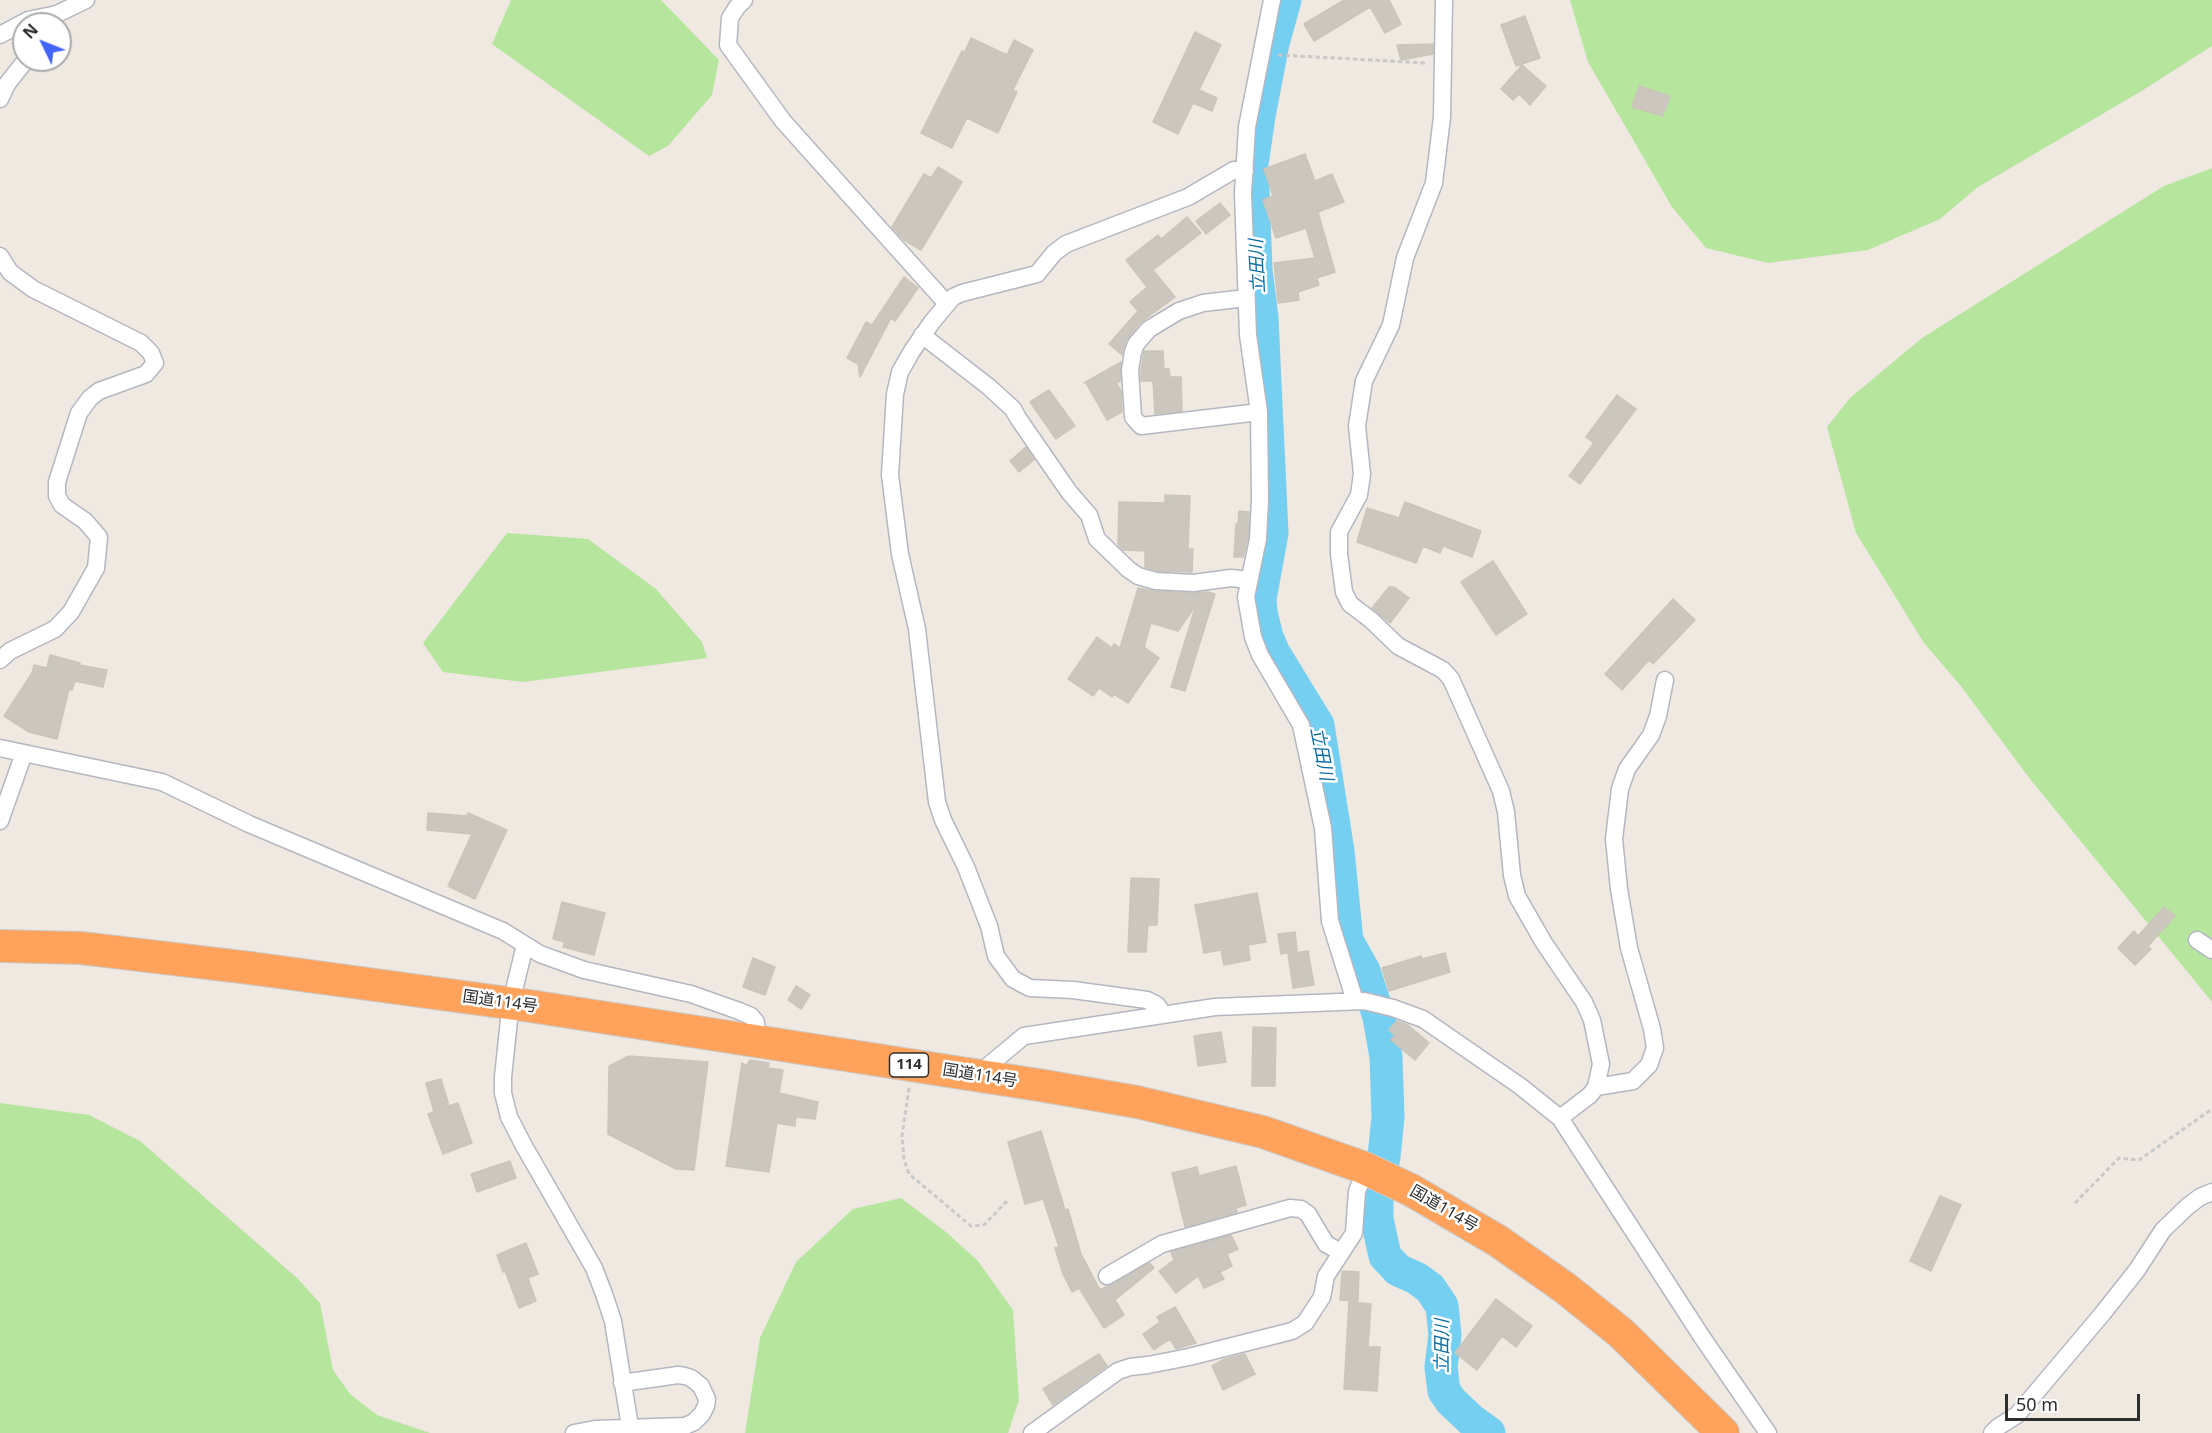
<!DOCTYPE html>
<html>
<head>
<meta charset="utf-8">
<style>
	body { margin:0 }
	#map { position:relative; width:2212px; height:1433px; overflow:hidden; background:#efe9e1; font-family:"Noto Sans",sans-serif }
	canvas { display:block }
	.north { position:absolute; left:12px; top:12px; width:60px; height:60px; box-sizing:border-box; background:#fff; border:2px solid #ababab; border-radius:50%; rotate:313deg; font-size:16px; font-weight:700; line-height:24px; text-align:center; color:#2e2e2e }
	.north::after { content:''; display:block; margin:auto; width:21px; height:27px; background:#4264fb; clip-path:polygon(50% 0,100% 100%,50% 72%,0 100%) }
	.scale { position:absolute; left:2005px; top:1394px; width:135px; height:27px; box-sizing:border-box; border:3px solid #2e2e2e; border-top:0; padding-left:8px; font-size:18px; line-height:21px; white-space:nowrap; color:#2e2e2e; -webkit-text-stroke:4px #fff; paint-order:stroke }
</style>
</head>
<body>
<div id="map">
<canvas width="2212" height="1433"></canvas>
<div class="north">N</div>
<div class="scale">50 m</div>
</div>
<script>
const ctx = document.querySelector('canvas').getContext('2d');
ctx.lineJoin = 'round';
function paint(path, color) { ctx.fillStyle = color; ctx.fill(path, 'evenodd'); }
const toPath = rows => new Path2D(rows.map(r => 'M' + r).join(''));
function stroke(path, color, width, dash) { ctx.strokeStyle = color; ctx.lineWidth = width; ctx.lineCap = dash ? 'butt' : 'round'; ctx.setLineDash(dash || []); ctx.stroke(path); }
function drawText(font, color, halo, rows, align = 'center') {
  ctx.font = font + ' "Noto Sans","Noto Sans JP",sans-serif'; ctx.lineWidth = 5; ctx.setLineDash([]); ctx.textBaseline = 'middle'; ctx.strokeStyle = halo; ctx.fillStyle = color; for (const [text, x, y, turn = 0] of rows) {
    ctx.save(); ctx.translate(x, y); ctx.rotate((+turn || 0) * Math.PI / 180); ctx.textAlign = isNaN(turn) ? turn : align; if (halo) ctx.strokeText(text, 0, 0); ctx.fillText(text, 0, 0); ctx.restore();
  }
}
const green = toPath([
	[511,0,661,0,719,60,712,95,668,146,649,156,492,44],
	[1570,0,2212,0,2212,46,2140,92,1978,187,1940,219,1868,250,1768,263,1706,248,1672,207,1588,62],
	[2212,168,2212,1002,2030,779,1960,685,1924,643,1856,533,1827,427,1850,398,1922,338,2164,186],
	[507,533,588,539,656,589,702,642,707,658,523,682,443,672,423,643],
	[0,1103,89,1115,140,1141,297,1278,320,1303,333,1370,350,1394,377,1415,430,1433,0,1433],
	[901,1198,946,1232,978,1261,1013,1310,1019,1400,1008,1433,745,1433,760,1338,796,1262,853,1209]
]);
const river = toPath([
	[1285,0,1273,43,1259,116,1252,164,1256,270,1262,318,1272,533,1260,599,1261,613,1267,637,1274,653,1318,725,1338,851,1347,941,1364,971,1379,1017,1386,1057,1388,1117,1384,1157,1377,1197,1377,1219,1385,1256,1398,1270,1416,1278,1430,1288,1442,1306,1445,1335,1441,1367,1444,1391,1451,1401,1471,1420,1489,1433]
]);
const building = toPath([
	[1344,0,1389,0,1401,24,1385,33,1370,7,1314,41,1304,24,1344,0],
	[1525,16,1540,58,1516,66,1501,25,1525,16],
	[1195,32,1221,45,1199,90,1217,98,1212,111,1193,103,1178,134,1153,122,1195,32],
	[971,38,1007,55,1014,40,1033,50,1013,90,1017,92,998,133,967,118,952,148,921,133,962,51,965,52,971,38],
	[1433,44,1433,54,1401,60,1397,45,1433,44],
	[1522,65,1546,86,1530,105,1519,94,1513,100,1501,89,1522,65],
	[1639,86,1670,96,1663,116,1632,107,1639,86],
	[1305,154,1315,181,1332,174,1344,202,1318,212,1335,272,1317,278,1319,285,1298,292,1299,300,1278,303,1274,263,1315,258,1306,228,1276,238,1263,200,1273,196,1264,169,1305,154],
	[938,167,962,182,921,250,904,240,892,227,924,174,931,178,938,167],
	[1220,203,1230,215,1206,234,1196,221,1220,203],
	[1187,217,1201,233,1153,270,1175,297,1141,322,1126,340,1122,355,1109,344,1138,311,1130,302,1147,287,1126,260,1158,235,1161,239,1187,217],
	[904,277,918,288,895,321,891,318,860,377,858,364,847,358,866,322,872,325,904,277],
	[1144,351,1163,351,1164,369,1169,369,1170,377,1181,377,1182,411,1155,414,1153,381,1141,381,1141,371,1144,351],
	[1121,362,1120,382,1116,382,1121,391,1122,412,1107,420,1086,383,1084,383,1121,362],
	[1049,390,1075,426,1056,439,1030,402,1049,390],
	[1617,395,1636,409,1580,484,1569,476,1594,443,1586,437,1617,395],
	[1026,447,1034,460,1019,472,1010,461,1026,447],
	[1165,495,1190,496,1188,549,1193,549,1192,572,1158,571,1145,567,1145,551,1123,550,1118,544,1119,502,1165,503,1165,495],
	[1405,502,1481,531,1472,557,1443,546,1440,553,1423,546,1416,563,1357,542,1367,508,1399,518,1405,502],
	[1239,511,1249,512,1248,538,1243,557,1234,557,1236,524,1238,524,1239,511],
	[1493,561,1527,614,1496,635,1461,582,1493,561],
	[1389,587,1394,587,1409,598,1390,623,1372,608,1389,587],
	[1138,588,1155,591,1192,593,1208,592,1215,594,1185,691,1171,687,1196,605,1178,631,1151,623,1144,647,1159,658,1128,703,1114,694,1112,697,1099,688,1093,696,1068,679,1097,637,1112,648,1114,644,1120,648,1138,588],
	[1673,599,1695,620,1653,664,1649,660,1622,690,1605,674,1673,599],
	[50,655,80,663,79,665,107,670,103,687,75,681,72,690,69,689,57,739,29,732,4,716,32,673,34,665,47,668,50,655],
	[428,813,467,816,468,813,507,830,475,899,448,886,472,834,427,830,428,813],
	[1131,878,1159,879,1157,925,1148,925,1146,952,1128,952,1131,878],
	[1257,893,1266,942,1248,945,1250,960,1224,965,1221,950,1204,953,1195,905,1257,893],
	[562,902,605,913,594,955,563,947,565,942,553,939,562,902],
	[2164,907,2175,916,2148,946,2151,949,2135,965,2118,948,2134,931,2138,936,2164,907],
	[1295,932,1297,951,1281,954,1278,934,1295,932],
	[1308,951,1314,985,1293,988,1288,954,1308,951],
	[1445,953,1450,972,1389,991,1382,968,1421,956,1422,959,1445,953],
	[753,958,775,967,765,995,743,987,753,958],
	[796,986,810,995,801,1009,788,1000,796,986],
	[1397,1021,1408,1025,1429,1043,1415,1060,1391,1040,1395,1035,1389,1030,1397,1021],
	[1253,1027,1276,1028,1275,1086,1252,1086,1253,1027],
	[1221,1032,1226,1062,1198,1066,1194,1036,1221,1032],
	[629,1056,708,1062,694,1170,676,1169,608,1134,609,1066,629,1056],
	[750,1060,769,1063,768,1068,783,1070,779,1093,818,1102,815,1119,796,1117,795,1126,777,1123,769,1172,726,1166,742,1063,746,1066,750,1060],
	[441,1079,449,1106,458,1103,472,1143,443,1154,428,1114,434,1112,426,1083,441,1079],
	[1041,1131,1065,1210,1068,1209,1081,1254,1100,1290,1150,1263,1154,1268,1115,1300,1124,1315,1104,1328,1079,1288,1072,1292,1063,1274,1055,1248,1059,1247,1043,1199,1025,1204,1008,1142,1041,1131],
	[510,1161,516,1178,477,1192,471,1174,510,1161],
	[1236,1166,1246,1205,1236,1208,1237,1212,1185,1227,1172,1173,1197,1167,1199,1176,1236,1166],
	[1940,1196,1961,1205,1931,1271,1910,1261,1940,1196],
	[1231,1235,1238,1249,1227,1254,1232,1266,1220,1272,1224,1279,1204,1288,1198,1276,1176,1293,1159,1271,1174,1260,1171,1252,1231,1235],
	[526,1243,538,1274,528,1278,536,1301,519,1308,505,1271,503,1272,497,1255,526,1243],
	[1342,1271,1359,1272,1358,1301,1340,1300,1342,1271],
	[1496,1299,1532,1326,1516,1347,1502,1336,1477,1370,1455,1353,1496,1299],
	[1349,1302,1371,1304,1368,1347,1380,1347,1377,1391,1344,1389,1349,1302],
	[1175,1307,1196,1343,1176,1349,1170,1339,1154,1350,1143,1334,1160,1322,1157,1317,1175,1307],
	[1099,1354,1107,1366,1053,1405,1043,1389,1099,1354],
	[1245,1354,1255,1374,1223,1390,1212,1366,1225,1359,1245,1354]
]);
const path = toPath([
	[1278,55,1427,63],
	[909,1088,902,1136,904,1159,909,1174,971,1226,984,1225,1009,1199],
	[2075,1203,2119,1158,2139,1160,2212,1109]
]);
const street = toPath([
	[744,0,737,7,730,18,728,45,783,121,947,304],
	[1272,0,1247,127,1243,193,1248,335,1259,412,1260,499,1258,539,1246,597,1253,637,1260,655,1301,725,1323,828,1330,921,1355,1001],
	[1444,0,1442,117,1434,183,1405,258,1391,325,1364,381,1357,426,1362,474,1359,495,1339,532,1339,554,1344,592,1350,604,1371,620,1398,646,1443,670,1451,679,1501,791,1506,812,1512,875,1517,896,1544,943,1584,1002,1592,1020,1601,1064,1596,1087,1590,1095,1560,1118],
	[0,35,28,20,57,14,86,0],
	[0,99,7,84,26,60],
	[0,256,10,272,33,289,141,343,151,353,155,363,146,374,99,391,90,398,79,413,57,482,57,496,62,505,85,521,99,537,96,568,71,612,55,629,10,651,0,660],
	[1246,298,1203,303,1179,311,1149,329,1136,344,1133,352,1130,370,1133,417,1141,426,1259,412],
	[922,335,989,387,1013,409,1018,418,1069,492,1089,515,1097,539,1128,569,1138,576,1156,581,1193,583,1231,578,1249,580],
	[0,748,162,782,249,824,503,931,540,954,584,970,691,994,739,1011,751,1016,756,1022,758,1041],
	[0,821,24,753],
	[2197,940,2212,950],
	[515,986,525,945],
	[1164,1015,1157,1005,1147,1000,1073,990,1030,988,1013,979,996,956,989,926,966,867,943,820,937,802,917,629,900,554,890,475,895,394,900,372,912,351,932,322,953,297,962,293,1037,274,1054,253,1066,244,1188,197,1234,170,1245,171],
	[509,1020,503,1077,503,1093,509,1117,524,1146,594,1268,604,1294,613,1321,631,1433],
	[977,1075,1024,1036,1215,1007,1364,1001,1393,1008,1423,1019,1520,1086,1560,1118,1702,1337,1768,1433],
	[1596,1087,1633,1081,1649,1065,1655,1048,1652,1029,1629,948,1619,889,1614,839,1620,789,1627,769,1651,735,1658,716,1665,680],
	[1107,1276,1162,1244,1290,1208,1301,1209,1308,1214,1326,1244,1341,1252],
	[574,1433,595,1429,685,1426,694,1422,702,1414,706,1406,707,1399,701,1386,691,1378,685,1376,678,1375,622,1383],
	[1032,1433,1118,1371,1130,1367,1148,1365,1189,1357,1292,1331,1305,1323,1322,1297,1326,1276,1354,1233,1357,1191,1366,1169],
	[1992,1433,1998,1427,2017,1415,2103,1313,2137,1270,2163,1230,2188,1206,2200,1197,2212,1192]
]);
const highway = toPath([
	[0,946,81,948,250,968,530,1006,1045,1086,1137,1102,1263,1132,1362,1167,1411,1190,1498,1241,1565,1288,1621,1333,1723,1433]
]);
const shields = [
	[909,1065,39]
];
const shieldNames = [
	["114",909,1065]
];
const streetNames = [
	["国道114号",500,1002,8],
	["国道114号",980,1076,9],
	["国道114号",1444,1209,30]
];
const waterNames = [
	["立田川",1258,266,-93],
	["立田川",1321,754,79],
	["立田川",1443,1346,-90]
];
paint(green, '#b6e59e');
stroke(river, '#75cff0', 33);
paint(building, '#cbc7bf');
stroke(building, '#cbc5ba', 1.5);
stroke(street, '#b4b7c1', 19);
stroke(highway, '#c9c9c9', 34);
stroke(path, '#c9c9c9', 3, [4.5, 3]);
stroke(street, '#fff', 16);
stroke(highway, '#ffa35c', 32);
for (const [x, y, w] of shields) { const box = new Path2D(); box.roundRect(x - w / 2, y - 12, w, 24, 4.5); ctx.fillStyle = '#fff'; ctx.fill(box); stroke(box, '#2e2e2e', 1.5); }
drawText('bold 15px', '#2e2e2e', null, shieldNames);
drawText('16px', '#2e2e2e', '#fff', streetNames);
drawText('italic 18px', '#0d6fa3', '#fff', waterNames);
</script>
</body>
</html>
